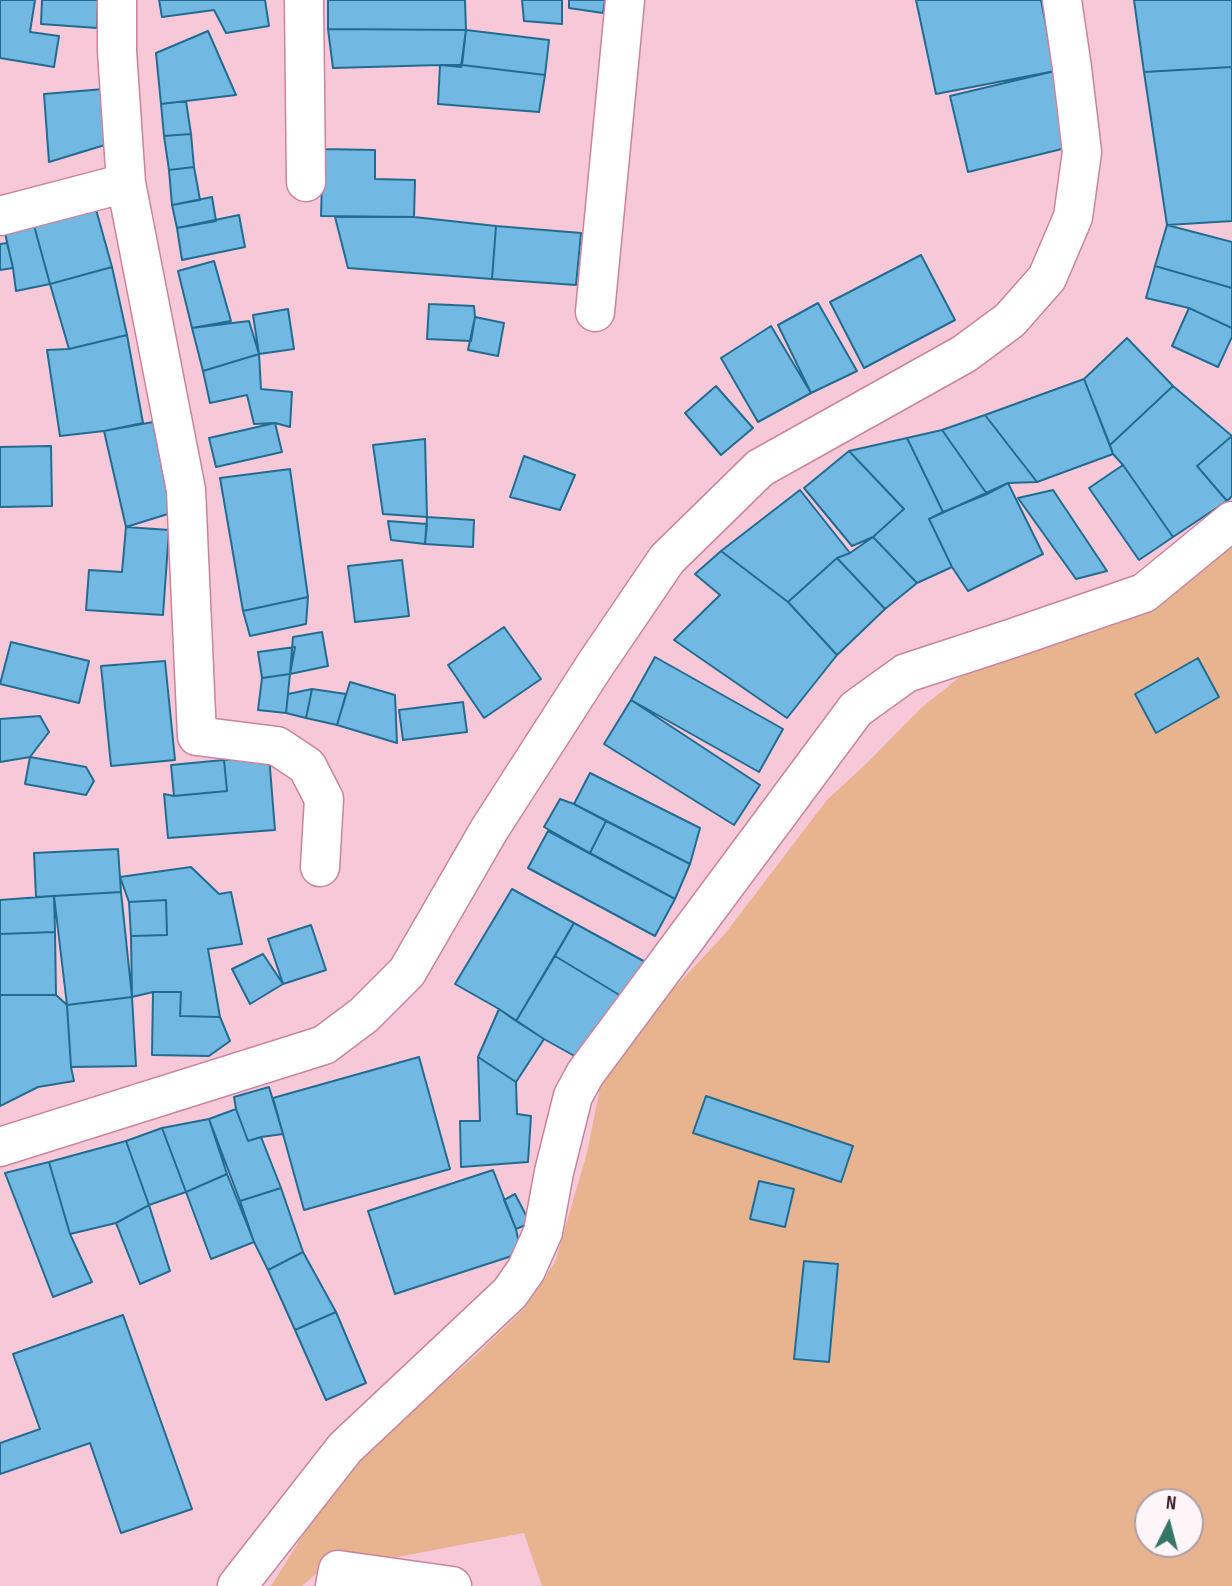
<!DOCTYPE html>
<html>
<head>
<meta charset="utf-8">
<style>
	body { margin:0 }
	#map { position:relative; width:1232px; height:1586px; overflow:hidden; background:#f6c8d8; font-family:"Sofia Sans Condensed",sans-serif }
	canvas { display:block }
	.north { position:absolute; left:1134px; top:1488px; width:70px; height:70px; box-sizing:border-box; background:#fdf5f8; border:2px solid #ae9ea4; border-radius:50%; rotate:6deg; font-size:19px; font-weight:700; line-height:28px; text-align:center; color:#371b26 }
	.north::after { content:''; display:block; margin:auto; width:24px; height:32px; background:#357667; clip-path:polygon(50% 0,100% 100%,50% 72%,0 100%) }
</style>
</head>
<body>
<div id="map">
<canvas width="1232" height="1586"></canvas>
<div class="north">N</div>
</div>
<script>
const ctx = document.querySelector('canvas').getContext('2d');
ctx.lineJoin = 'round';
function paint(path, color) { ctx.fillStyle = color; ctx.fill(path, 'evenodd'); }
const toPath = rows => new Path2D(rows.map(r => 'M' + r).join(''));
function stroke(path, color, width, dash) { ctx.strokeStyle = color; ctx.lineWidth = width; ctx.lineCap = dash ? 'butt' : 'round'; ctx.setLineDash(dash || []); ctx.stroke(path); }
const green = toPath([
	[1232,535,1232,1586,542,1586,524,1533,318,1572,302,1586,271,1586,339,1478,427,1397,469,1362,524,1309,555,1262,587,1153,605,1062,724,935,827,800,869,761,921,708,981,660,1028,654,1150,612],
	[1148,1502,1190,1502,1190,1544,1148,1544]
]);
const building = toPath([
	[0,0,35,0,30,32,59,36,54,67,0,58,0,0],
	[42,0,98,0,97,28,41,24,42,0],
	[159,0,265,0,269,26,226,33,214,10,162,17,159,0],
	[328,0,465,0,466,30,328,29,328,0],
	[522,0,562,0,562,24,524,21,522,0],
	[569,0,605,0,603,13,569,8,569,0],
	[916,0,1041,0,1055,71,936,94,916,0],
	[1134,0,1232,0,1232,67,1144,72,1134,0],
	[328,29,466,30,461,67,440,65,333,68,328,29],
	[466,30,549,40,545,75,462,65,466,30],
	[208,31,236,95,161,104,156,53,208,31],
	[440,65,462,65,545,75,539,112,438,104,440,65],
	[1232,67,1232,221,1167,225,1144,72,1232,67],
	[1055,71,1074,146,968,172,950,96,1055,71],
	[104,89,108,144,49,162,44,94,104,89],
	[186,101,191,134,164,136,161,104,186,101],
	[191,134,194,167,169,170,164,136,191,134],
	[323,149,375,150,375,179,415,180,414,217,321,216,323,149],
	[194,167,200,200,172,205,169,170,194,167],
	[92,195,112,267,50,284,30,211,92,195],
	[212,197,216,221,177,228,172,205,212,197],
	[30,211,50,284,16,291,13,268,2,220,30,211],
	[239,215,245,247,182,260,177,228,239,215],
	[335,217,414,217,496,226,492,279,348,268,335,217],
	[1167,225,1232,242,1232,288,1155,266,1167,225],
	[496,226,581,233,576,285,492,279,496,226],
	[7,243,13,268,0,270,0,244,7,243],
	[921,255,955,320,864,368,830,302,921,255],
	[214,261,231,321,192,328,178,271,214,261],
	[1155,266,1232,288,1232,328,1189,308,1146,298,1155,266],
	[112,267,127,335,69,349,50,284,112,267],
	[818,303,857,371,811,393,778,325,818,303],
	[429,304,474,306,475,317,471,341,427,339,429,304],
	[1189,308,1232,328,1232,337,1218,367,1172,346,1189,308],
	[288,309,294,349,259,354,253,315,288,309],
	[475,317,504,323,498,356,468,350,475,317],
	[249,321,259,354,203,371,192,328,249,321],
	[771,326,811,393,758,422,721,358,771,326],
	[127,335,143,423,104,431,60,436,47,350,69,349,127,335],
	[1127,338,1173,386,1110,445,1084,379,1127,338],
	[259,354,261,389,292,392,290,427,275,423,254,424,247,395,210,403,203,371,259,354],
	[1084,379,1113,454,1037,482,985,415,1084,379],
	[716,386,753,428,721,455,685,413,716,386],
	[1173,386,1232,436,1197,466,1227,501,1173,537,1123,465,1113,454,1110,445,1173,386],
	[985,415,1037,482,1008,483,987,494,942,430,985,415],
	[153,422,171,513,126,527,104,431,153,422],
	[275,423,282,452,216,467,209,438,275,423],
	[942,430,987,494,943,512,907,438,942,430],
	[1232,436,1232,496,1227,501,1197,466,1232,436],
	[907,438,943,512,929,519,952,567,917,583,873,537,904,509,849,451,907,438],
	[425,439,427,517,383,514,373,445,425,439],
	[51,446,52,506,0,507,0,447,51,446],
	[849,451,904,509,873,537,852,546,804,488,849,451],
	[524,456,575,475,560,510,510,497,524,456],
	[1123,465,1173,537,1139,560,1089,488,1123,465],
	[290,469,308,597,243,611,220,478,290,469],
	[1008,483,1043,554,968,591,952,567,929,519,1008,483],
	[800,490,850,553,837,558,788,602,721,551,800,490],
	[1053,490,1107,571,1076,579,1018,498,1053,490],
	[427,517,474,520,473,547,425,544,427,517],
	[388,521,427,524,425,544,391,540,388,521],
	[126,527,169,530,163,615,86,610,89,570,122,572,126,527],
	[873,537,917,583,885,609,837,558,850,553,873,537],
	[721,551,788,602,837,655,787,718,674,640,720,595,695,574,721,551],
	[837,558,885,609,837,655,788,602,837,558],
	[402,560,409,616,355,622,348,566,402,560],
	[308,597,306,624,250,636,243,611,308,597],
	[504,627,541,679,484,718,448,665,504,627],
	[322,632,328,666,290,674,293,637,322,632],
	[11,642,89,661,79,703,0,684,11,642],
	[295,647,290,674,262,678,258,652,295,647],
	[655,657,783,729,759,772,631,700,655,657],
	[1198,658,1219,697,1156,733,1135,694,1198,658],
	[165,661,175,760,111,766,101,666,165,661],
	[290,674,286,713,258,710,262,678,290,674],
	[350,682,395,695,397,743,337,725,350,682],
	[312,689,306,718,286,713,288,694,312,689],
	[312,689,346,694,337,725,306,718,312,689],
	[631,700,760,785,734,825,604,744,631,700],
	[463,702,467,732,403,740,399,710,463,702],
	[40,716,49,732,30,757,0,762,0,719,40,716],
	[269,756,275,830,168,838,164,794,174,796,227,791,224,760,269,756],
	[30,757,86,767,94,781,86,795,25,784,30,757],
	[224,760,227,791,174,796,171,765,224,760],
	[590,773,700,828,690,864,574,804,590,773],
	[560,799,574,804,606,821,590,853,544,827,560,799],
	[606,821,690,864,675,899,590,853,606,821],
	[548,831,675,899,655,936,528,868,548,831],
	[118,849,121,892,36,897,34,853,118,849],
	[191,867,219,894,231,892,242,944,208,949,220,1017,180,1016,181,992,153,992,132,997,131,936,167,935,166,900,129,902,120,877,191,867],
	[512,889,574,923,516,1021,499,1009,455,984,512,889],
	[121,892,132,997,67,1005,54,896,121,892],
	[54,896,55,932,0,934,0,900,54,896],
	[166,900,167,935,131,936,129,902,166,900],
	[574,923,649,964,626,999,555,956,574,923],
	[311,925,326,970,283,984,268,939,311,925],
	[55,932,56,995,0,995,0,934,55,932],
	[263,954,283,984,250,1004,232,969,263,954],
	[555,956,626,999,587,1063,544,1039,516,1021,555,956],
	[153,992,181,992,180,1016,220,1017,230,1041,209,1056,152,1055,153,992],
	[0,995,56,995,67,1005,71,1067,74,1081,38,1087,0,1106,0,995],
	[132,997,136,1066,71,1067,67,1005,132,997],
	[499,1009,544,1039,516,1082,478,1057,499,1009],
	[419,1057,450,1169,304,1210,273,1098,419,1057],
	[478,1057,516,1082,517,1114,531,1116,528,1162,461,1167,460,1121,480,1121,478,1057],
	[269,1087,283,1134,261,1137,248,1141,236,1109,234,1097,269,1087],
	[706,1096,853,1146,841,1182,693,1133,706,1096],
	[236,1109,248,1141,261,1137,281,1188,240,1201,209,1119,236,1109],
	[209,1119,227,1174,186,1192,162,1128,209,1119],
	[162,1128,186,1192,149,1205,126,1141,162,1128],
	[126,1141,149,1205,116,1223,70,1234,49,1162,126,1141],
	[49,1162,70,1234,92,1282,53,1297,5,1173,49,1162],
	[493,1170,516,1229,521,1253,395,1294,368,1211,493,1170],
	[227,1174,254,1242,211,1259,186,1192,227,1174],
	[759,1181,794,1189,785,1227,750,1219,759,1181],
	[281,1188,303,1252,268,1270,254,1242,240,1201,281,1188],
	[515,1194,530,1223,516,1229,504,1200,515,1194],
	[149,1205,170,1271,140,1284,116,1223,149,1205],
	[303,1252,336,1312,295,1330,268,1270,303,1252],
	[804,1261,838,1264,829,1362,794,1359,804,1261],
	[336,1312,366,1383,326,1400,295,1330,336,1312],
	[123,1315,192,1509,121,1533,90,1443,0,1474,0,1443,40,1429,13,1354,123,1315]
]);
const minor = toPath([
	[117,0,117,51,126,183,186,490,197,736,277,746,307,766,324,799,320,867],
	[304,0,306,182],
	[0,216,126,183],
	[595,312,625,0],
	[0,1147,324,1045,364,1015,407,972,489,830,595,665,667,559,760,468,964,354,1010,320,1047,278,1073,217,1082,152,1072,68,1062,0],
	[237,1586,345,1448,510,1293,526,1270,543,1232,554,1172,573,1096,585,1074,856,709,906,673,1010,639,1144,593,1232,521],
	[335,1586,338,1570,452,1586]
]);
paint(green, '#e8b490');
paint(building, '#71b9e2');
stroke(building, '#226c92', 2);
stroke(minor, '#cb849f', 41);
stroke(minor, '#fff', 38);
</script>
</body>
</html>
